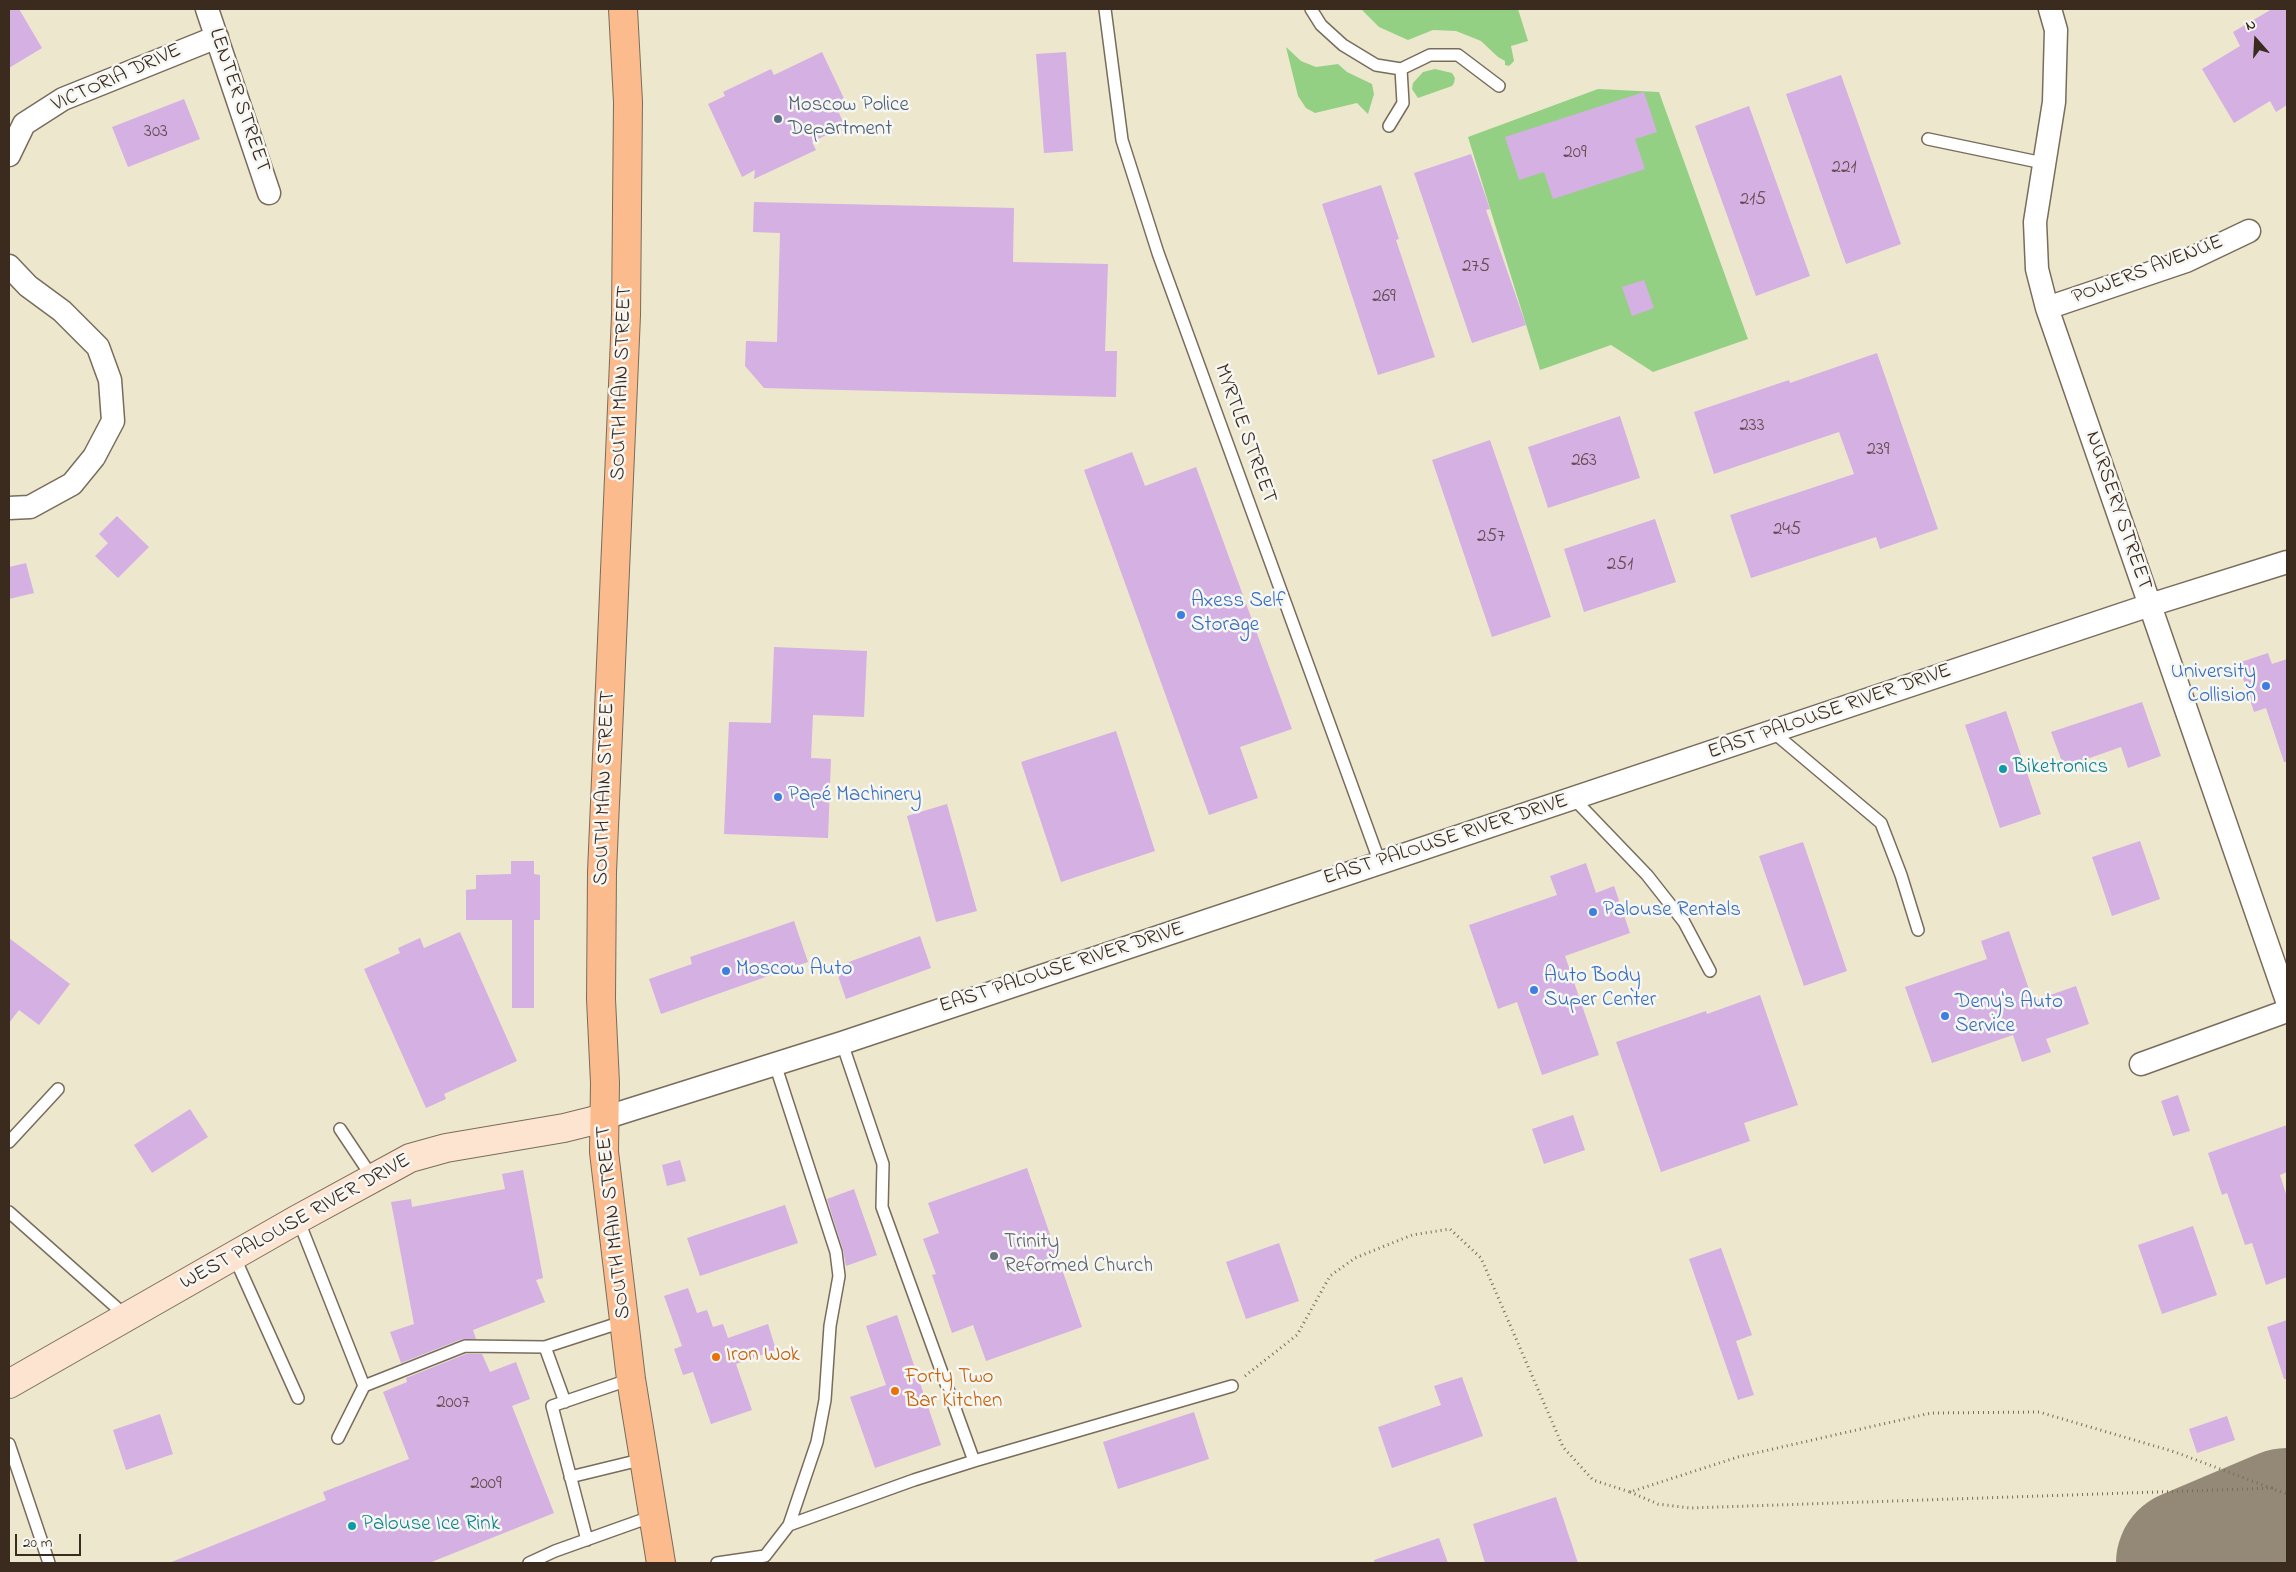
<!DOCTYPE html>
<html>
<head>
<meta charset="utf-8">
<style>
	body { margin:0 }
	#map { position:relative; width:2296px; height:1572px; overflow:hidden; background:#ede7ce; font-family:"Indie Flower",sans-serif }
	canvas { display:block }
	.frame { position:absolute; inset:0; border:10px solid #3b2a1e; pointer-events:none }
	.north { position:absolute; left:2231px; top:15px; width:50px; height:50px; -webkit-text-stroke:4px #f6f6f2; paint-order:stroke; rotate:341deg; font-size:14px; font-weight:700; line-height:20px; text-align:center; color:#3b2a1e }
	.north::after { content:''; display:block; margin:auto; width:18px; height:22px; background:#3b2a1e; clip-path:polygon(50% 0,100% 100%,50% 72%,0 100%) }
	.scale { position:absolute; left:15px; top:1534px; width:66px; height:22px; box-sizing:border-box; border:2px solid #3b2a1e; border-top:0; padding-left:6px; font-size:15px; line-height:18px; white-space:nowrap; color:#3b2a1e; -webkit-text-stroke:4px #f6f6f2; paint-order:stroke }
</style>
</head>
<body>
<div id="map">
<canvas width="2296" height="1572"></canvas>
<div class="frame"></div>
<div class="north">N</div>
<div class="scale">20 m</div>
</div>
<script>
const ctx = document.querySelector('canvas').getContext('2d');
ctx.lineJoin = 'round';
function paint(path, color) { ctx.fillStyle = color; ctx.fill(path, 'evenodd'); }
const toPath = rows => new Path2D(rows.map(r => 'M' + r).join(''));
function stroke(path, color, width, dash) { ctx.strokeStyle = color; ctx.lineWidth = width; ctx.lineCap = dash ? 'butt' : 'round'; ctx.setLineDash(dash || []); ctx.stroke(path); }
function drawText(font, color, halo, rows, align = 'center') {
  ctx.font = font + ' "Indie Flower",sans-serif'; ctx.lineWidth = 5; ctx.setLineDash([]); ctx.textBaseline = 'middle'; ctx.strokeStyle = halo; ctx.fillStyle = color; for (const [text, x, y, turn = 0] of rows) {
    ctx.save(); ctx.translate(x, y); ctx.rotate((+turn || 0) * Math.PI / 180); ctx.textAlign = isNaN(turn) ? turn : align; if (halo) ctx.strokeText(text, 0, 0); ctx.fillText(text, 0, 0); ctx.restore();
  }
}
const green = toPath([
	[1361,9,1518,9,1528,41,1511,46,1514,61,1509,66,1505,65,1505,61,1498,57,1481,41,1456,31,1433,30,1408,40,1379,27],
	[1286,47,1301,61,1316,67,1338,64,1347,72,1372,84,1374,94,1368,114,1357,103,1315,113,1306,108,1298,96],
	[1435,69,1452,73,1455,78,1454,83,1452,86,1418,98,1412,89,1413,83,1423,72],
	[1598,89,1659,92,1748,339,1653,372,1611,345,1540,370,1468,137]
]);
const runway = toPath([
	[2190,1563,2287,1522]
]);
const building = toPath([
	[9,9,19,9,42,48,9,68],
	[2272,9,2287,9,2287,105,2276,112,2270,101,2234,123,2202,69,2240,46,2233,32],
	[822,52,848,107,838,111,845,126,812,142,816,150,754,179,755,170,742,177,708,104,725,96,723,92,771,69,774,75],
	[1066,52,1073,151,1044,153,1036,54],
	[1841,75,1901,244,1846,264,1786,94],
	[1644,92,1657,132,1635,139,1645,169,1553,199,1544,172,1519,180,1505,137],
	[184,99,200,139,128,167,112,127],
	[1749,106,1810,276,1756,296,1695,126],
	[1471,154,1490,209,1486,210,1526,325,1472,343,1414,173],
	[1381,185,1399,239,1396,240,1435,357,1378,375,1322,204],
	[754,202,1014,208,1013,262,1108,264,1105,351,1117,351,1116,397,764,388,745,366,746,341,777,342,780,233,753,232],
	[1644,280,1654,308,1632,316,1622,287],
	[1877,353,1938,529,1880,549,1876,537,1751,578,1730,515,1854,474,1839,432,1714,474,1694,412,1789,380,1790,383],
	[1620,416,1640,478,1548,508,1528,447],
	[1490,440,1551,617,1492,637,1432,460],
	[1132,452,1145,486,1196,467,1292,729,1240,747,1258,798,1209,815,1084,470],
	[117,516,149,547,118,578,95,556,108,543,99,534],
	[1655,519,1676,582,1584,612,1564,549],
	[26,563,34,593,9,599,9,567],
	[774,647,867,651,864,717,813,715,811,758,831,759,828,838,724,834,729,722,771,723],
	[2268,653,2272,664,2287,659,2287,762,2284,762,2266,708,2254,712,2238,663],
	[2142,702,2161,756,2128,768,2121,747,2064,767,2051,732],
	[2006,711,2041,814,2000,828,1965,725],
	[1116,731,1155,851,1061,882,1021,762],
	[947,804,977,911,936,922,907,816],
	[2140,841,2160,899,2112,916,2092,857],
	[1803,842,1847,971,1804,986,1759,856],
	[511,861,534,861,534,874,540,875,540,920,534,920,534,1008,512,1008,512,920,466,920,466,890,476,889,476,875,511,874],
	[1586,863,1596,893,1614,886,1630,933,1565,956,1599,1055,1542,1075,1517,1002,1498,1009,1469,925,1557,895,1550,876],
	[794,921,808,962,661,1014,649,979,692,964,690,957],
	[2009,931,2033,1001,2076,986,2089,1024,2046,1039,2051,1052,2022,1062,2013,1035,1932,1063,1905,987,1987,959,1981,941],
	[460,932,517,1061,444,1094,446,1099,426,1108,364,969,400,953,398,948,420,938,424,948],
	[920,936,931,968,846,999,835,967],
	[9,938,70,984,39,1025,19,1010,9,1023],
	[1760,995,1798,1105,1744,1123,1750,1141,1661,1172,1616,1042,1706,1011,1707,1014],
	[2178,1095,2190,1131,2173,1136,2161,1101],
	[190,1109,208,1137,152,1173,134,1145],
	[1573,1115,1585,1150,1544,1164,1532,1129],
	[2287,1125,2287,1172,2280,1175,2287,1197,2287,1277,2266,1285,2252,1243,2245,1245,2227,1193,2222,1195,2208,1153],
	[680,1160,686,1181,667,1186,662,1165],
	[1027,1168,1082,1327,986,1361,973,1325,952,1333,932,1275,936,1274,923,1239,939,1233,928,1203],
	[523,1170,543,1278,536,1280,545,1302,473,1330,476,1339,462,1339,401,1363,390,1332,414,1324,391,1202,411,1199,412,1207,505,1189,502,1174],
	[854,1189,877,1255,846,1266,843,1250,827,1199],
	[785,1205,798,1243,700,1276,687,1238],
	[2193,1226,2217,1295,2162,1314,2138,1245],
	[1279,1243,1299,1301,1246,1319,1226,1262],
	[1721,1248,1752,1335,1736,1341,1754,1395,1738,1400,1689,1259],
	[688,1288,697,1313,707,1310,713,1327,723,1324,728,1338,768,1324,776,1350,736,1364,752,1410,711,1424,693,1372,683,1375,674,1349,682,1346,664,1296],
	[897,1315,941,1445,875,1468,850,1397,886,1385,866,1326],
	[2287,1320,2287,1379,2284,1379,2267,1327],
	[466,1354,482,1354,490,1372,516,1362,530,1399,512,1406,554,1513,429,1563,169,1563,326,1500,323,1492,409,1459,383,1392,407,1382,406,1378],
	[1462,1377,1483,1436,1392,1468,1378,1427,1441,1405,1434,1386],
	[1194,1412,1209,1459,1118,1489,1103,1442],
	[160,1414,173,1454,126,1470,113,1430],
	[2227,1416,2235,1440,2197,1453,2189,1429],
	[1556,1497,1578,1563,1485,1563,1473,1524],
	[1439,1538,1448,1563,1375,1563,1374,1560]
]);
const path = toPath([
	[1245,1376,1297,1335,1330,1276,1355,1258,1412,1235,1450,1229,1481,1258,1563,1447,1593,1480,1630,1492,1738,1457,1931,1413,2039,1412,2175,1452,2287,1494],
	[1630,1492,1658,1504,1690,1508,2274,1488]
]);
const lane = toPath([
	[1105,9,1122,140,1158,253,1380,863],
	[1311,9,1321,25,1343,45,1376,65,1401,69,1403,103,1389,126],
	[1401,69,1430,55,1458,55,1499,86],
	[1928,139,2043,163],
	[1773,732,1881,823,1901,875,1918,930],
	[1574,799,1647,875,1684,922,1710,971],
	[842,1043,883,1164,882,1207,974,1461],
	[775,1064,836,1252,839,1276,830,1326,825,1400,817,1442,789,1525],
	[340,1129,372,1177],
	[9,1142,58,1089],
	[9,1212,126,1316],
	[298,1219,364,1386,465,1346,545,1347],
	[234,1256,298,1398],
	[565,1402,545,1347,625,1321],
	[338,1438,364,1386],
	[9,1444,49,1563],
	[570,1477,644,1459],
	[587,1540,552,1406,631,1379],
	[529,1563,555,1551,653,1516],
	[717,1563,765,1556,789,1525,914,1480,974,1461,1232,1386]
]);
const street = toPath([
	[207,9,269,193],
	[2050,9,2056,30,2054,102,2035,222,2037,269,2047,308,2287,1001],
	[9,155,24,124,63,99,217,37],
	[9,266,28,286,62,311,98,347,110,380,113,421,94,457,72,484,30,507,9,508],
	[2047,308,2186,261,2249,231],
	[2141,1064,2287,1011],
	[604,1118,842,1043,2150,605,2287,562]
]);
const secondary = toPath([
	[9,1384,298,1219,410,1158,446,1148,564,1128,604,1118]
]);
const highway = toPath([
	[623,9,628,102,626,315,602,872,601,999,605,1083,604,1152,631,1379,661,1563]
]);
const markers = [
	[778,119,5,"#5c6f8a"],
	[1181,615,5,"#3f7fe0"],
	[2266,686,5,"#3f7fe0"],
	[2003,769,5,"#0f9aa8"],
	[778,797,5,"#3f7fe0"],
	[1593,912,5,"#3f7fe0"],
	[726,971,5,"#3f7fe0"],
	[1534,990,5,"#3f7fe0"],
	[1945,1016,5,"#3f7fe0"],
	[994,1256,5,"#6b7280"],
	[716,1357,5,"#e8710a"],
	[895,1391,5,"#e8710a"],
	[352,1526,5,"#0f9aa8"]
];
const numberNames = [
	["303",156,133],
	["209",1575,154],
	["221",1844,169],
	["215",1753,201],
	["275",1476,268],
	["269",1384,298],
	["233",1752,427],
	["239",1878,451],
	["263",1584,462],
	["245",1787,531],
	["257",1491,538],
	["251",1620,566],
	["2007",453,1404],
	["2009",486,1485]
];
const streetNames = [
	["VICTORIA DRIVE",117,79,-24],
	["LENTER STREET",238,101,71],
	["POWERS AVENUE",2148,271,-21],
	["SOUTH MAIN STREET",623,383,-88],
	["MYRTLE STREET",1244,434,70],
	["NURSERY STREET",2117,511,71],
	["EAST PALOUSE RIVER DRIVE",1830,713,-19],
	["SOUTH MAIN STREET",606,788,-88],
	["EAST PALOUSE RIVER DRIVE",1446,841,-18],
	["EAST PALOUSE RIVER DRIVE",1062,969,-18],
	["SOUTH MAIN STREET",615,1222,-96],
	["WEST PALOUSE RIVER DRIVE",296,1223,-29]
];
const serviceNames = [
	["Moscow Police",788,107],
	["Department",788,131]
];
const shopNames = [
	["Axess Self",1191,603],
	["Storage",1191,627],
	["University",2256,674,"right"],
	["Collision",2256,698,"right"],
	["Papé Machinery",788,797],
	["Palouse Rentals",1603,912],
	["Moscow Auto",736,971],
	["Auto Body",1544,978],
	["Super Center",1544,1002],
	["Deny's Auto",1955,1004],
	["Service",1955,1028]
];
const cultureNames = [
	["Biketronics",2013,769],
	["Palouse Ice Rink",362,1526]
];
const worshipNames = [
	["Trinity",1004,1244],
	["Reformed Church",1004,1268]
];
const foodNames = [
	["Iron Wok",726,1357],
	["Forty Two",905,1379],
	["Bar Kitchen",905,1403]
];
paint(green, '#94d084');
stroke(runway, '#948876', 148);
paint(building, '#d5b0e3');
stroke(lane, '#796c5c', 14);
stroke(street, '#796c5c', 25);
stroke(secondary, '#796c5c', 30);
stroke(highway, '#796c5c', 30);
stroke(path, '#796c5c', 3, [1, 4]);
stroke(lane, '#fff', 11);
stroke(street, '#fff', 22);
stroke(secondary, '#fde4d1', 28);
stroke(highway, '#fbbb8c', 28);
for (const [x, y, r, color] of markers) { const dot = new Path2D(); dot.arc(x, y, r, 0, 2 * Math.PI); ctx.fillStyle = color; ctx.fill(dot); stroke(dot, '#f6f6f2', 2); }
drawText('19px', '#624c4f', null, numberNames);
drawText('21px', '#3b2a1e', '#f6f6f2', streetNames);
drawText('21px', '#4e5e75', '#f6f6f2', serviceNames, 'left');
drawText('21px', '#366cbe', '#f6f6f2', shopNames, 'left');
drawText('21px', '#0d838f', '#f6f6f2', cultureNames, 'left');
drawText('21px', '#5b616d', '#f6f6f2', worshipNames, 'left');
drawText('21px', '#c56008', '#f6f6f2', foodNames, 'left');
</script>
</body>
</html>
